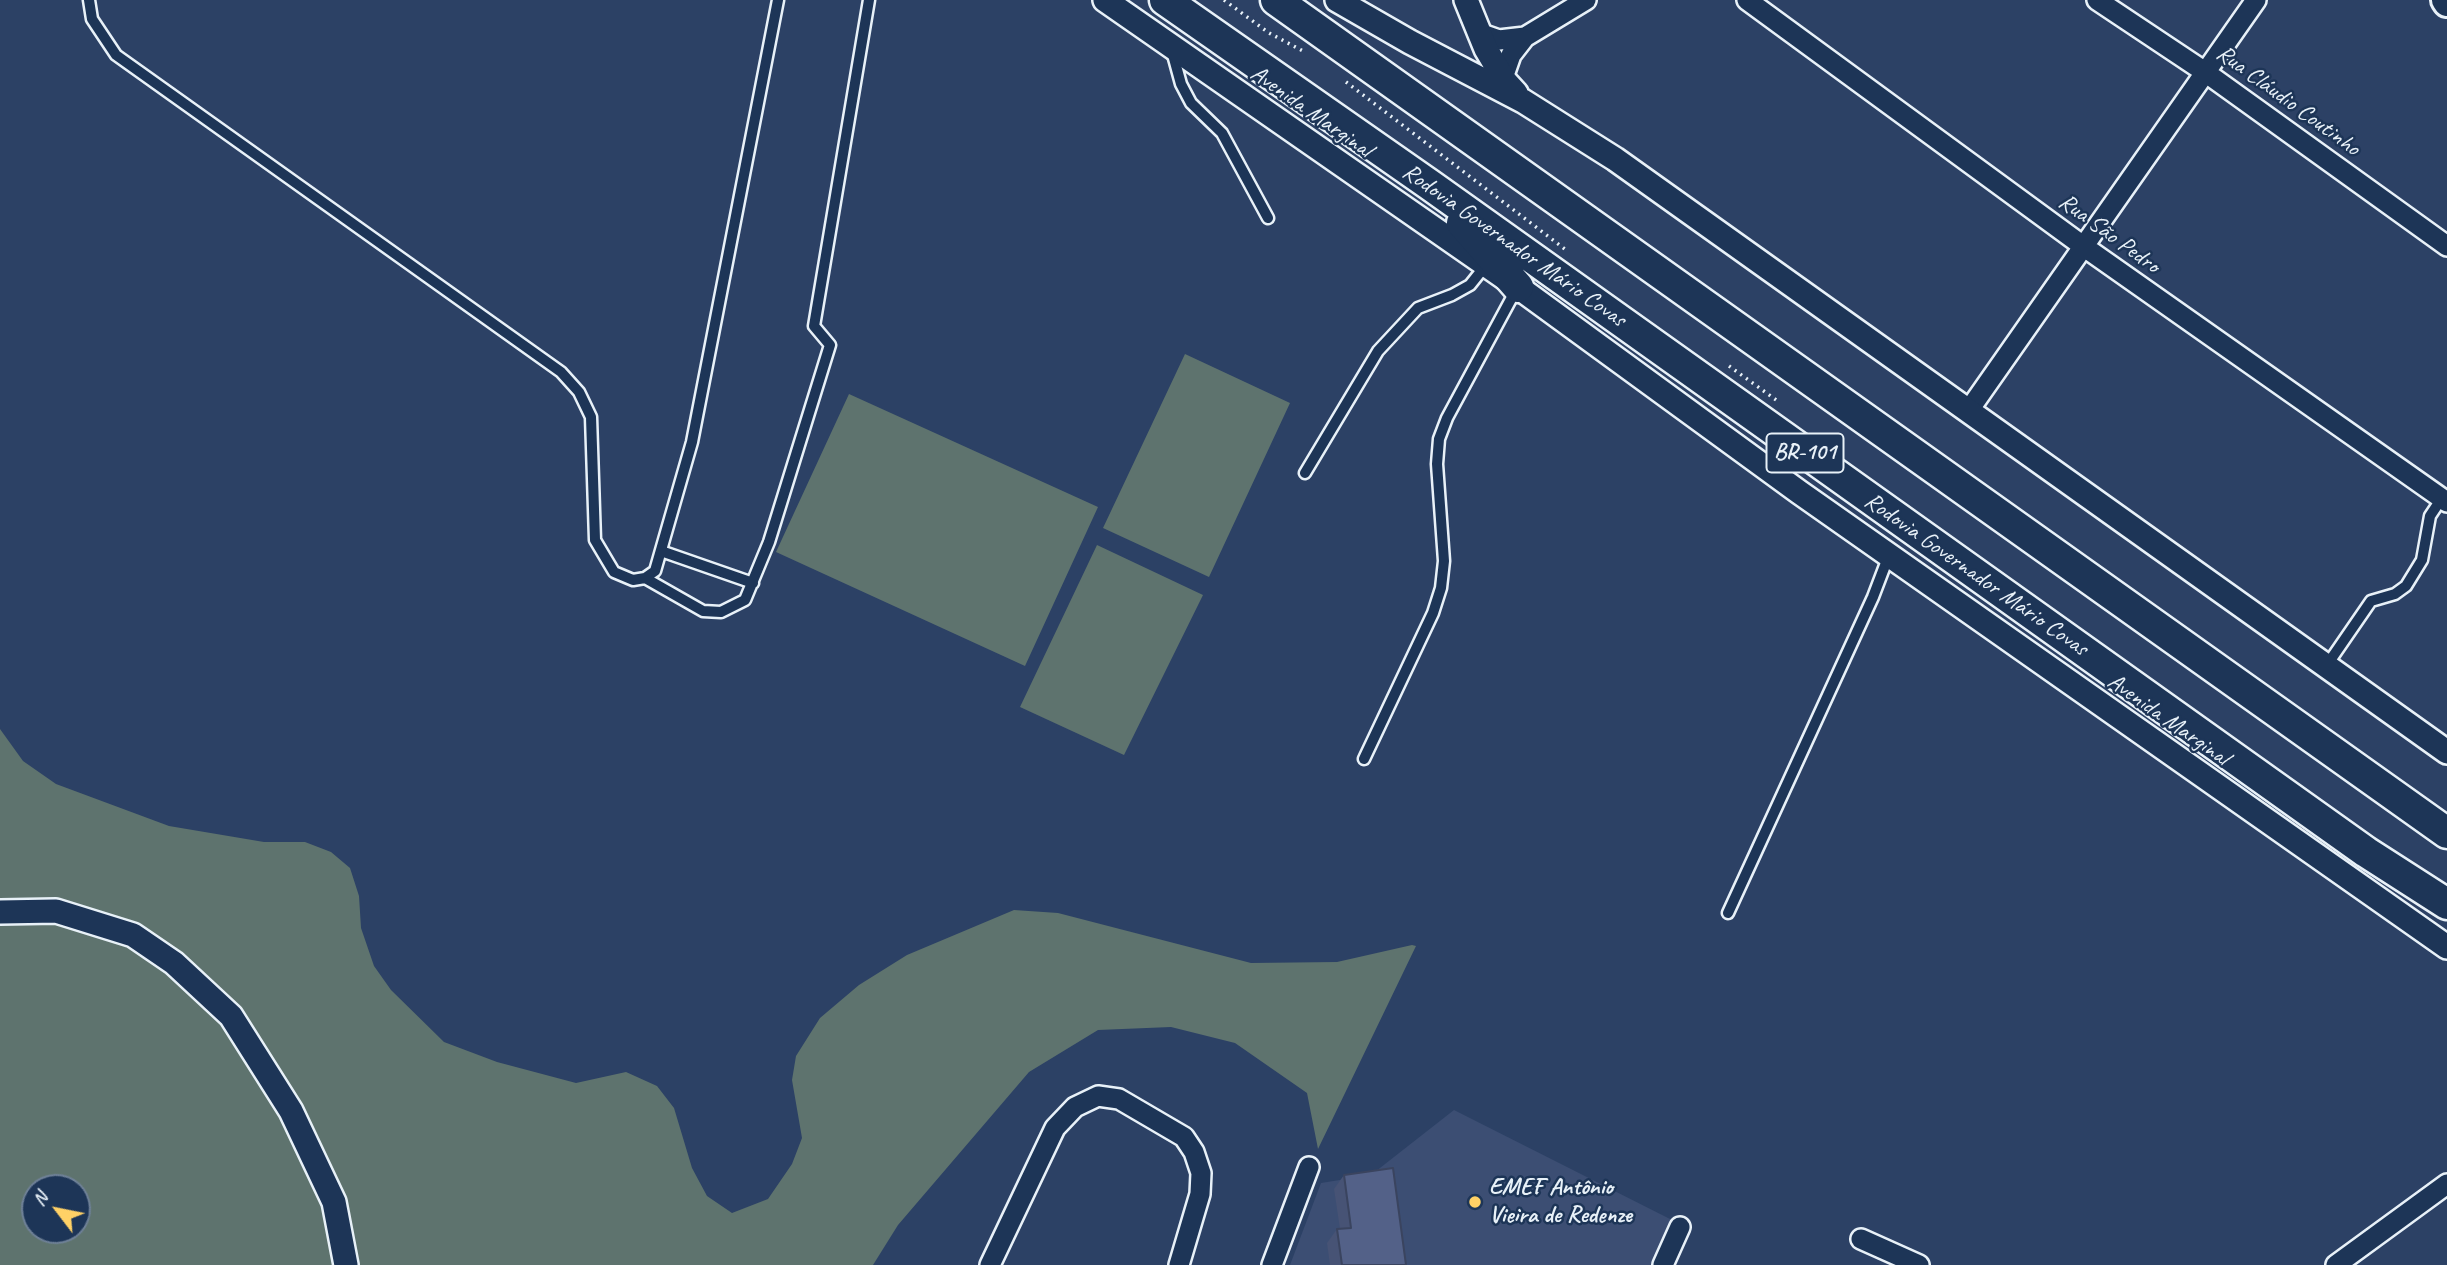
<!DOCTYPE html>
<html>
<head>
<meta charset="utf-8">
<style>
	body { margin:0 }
	#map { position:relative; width:2447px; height:1265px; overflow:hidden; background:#2c4165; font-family:Caveat,sans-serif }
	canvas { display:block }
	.north { position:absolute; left:21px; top:1174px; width:70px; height:70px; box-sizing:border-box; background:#1d3557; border:2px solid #6e8097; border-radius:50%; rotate:302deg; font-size:19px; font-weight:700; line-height:28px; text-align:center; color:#e8f1f8 }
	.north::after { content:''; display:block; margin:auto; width:24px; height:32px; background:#ffd166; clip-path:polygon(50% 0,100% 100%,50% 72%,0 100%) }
</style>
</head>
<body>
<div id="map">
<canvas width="2447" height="1265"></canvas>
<div class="north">N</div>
</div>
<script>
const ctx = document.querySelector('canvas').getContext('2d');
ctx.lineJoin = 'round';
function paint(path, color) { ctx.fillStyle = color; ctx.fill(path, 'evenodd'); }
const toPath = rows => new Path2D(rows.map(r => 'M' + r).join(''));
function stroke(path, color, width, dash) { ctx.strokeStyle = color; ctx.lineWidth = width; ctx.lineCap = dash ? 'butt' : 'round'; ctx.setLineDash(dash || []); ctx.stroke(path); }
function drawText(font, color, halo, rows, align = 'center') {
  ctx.font = font + ' Caveat,sans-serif'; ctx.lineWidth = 5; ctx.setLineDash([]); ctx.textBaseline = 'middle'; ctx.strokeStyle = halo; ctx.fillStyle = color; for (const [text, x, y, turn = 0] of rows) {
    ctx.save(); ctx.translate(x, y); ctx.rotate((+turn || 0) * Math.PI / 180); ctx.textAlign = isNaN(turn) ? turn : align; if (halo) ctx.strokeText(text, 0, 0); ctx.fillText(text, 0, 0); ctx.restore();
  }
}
const built = toPath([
	[1454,1110,1674,1221,1654,1265,1290,1265,1321,1183,1371,1175]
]);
const green = toPath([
	[1185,354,1290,403,1209,577,1103,528],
	[849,394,1098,507,1025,666,776,552],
	[1097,545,1203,595,1124,755,1020,707],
	[0,729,23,761,56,784,169,826,264,842,305,842,331,852,350,868,359,896,361,928,374,966,391,990,444,1042,497,1062,576,1083,626,1072,657,1086,674,1108,692,1168,707,1196,732,1213,768,1199,792,1164,802,1138,792,1080,796,1056,820,1018,859,985,907,955,1014,910,1058,913,1251,963,1337,962,1412,945,1416,946,1318,1149,1307,1093,1235,1043,1171,1027,1098,1030,1029,1072,898,1225,873,1265,0,1265],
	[35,1188,77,1188,77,1230,35,1230]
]);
const path = toPath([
	[1224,0,1269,33,1303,51],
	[1346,82,1566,250],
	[1729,366,1779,402]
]);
const service = toPath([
	[89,0,92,19,116,55,561,372,579,392,591,417,595,540,614,572,633,580,645,578,655,571,692,442,778,0],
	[1172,51,1181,84,1191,103,1222,133,1268,218],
	[1305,473,1378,351,1418,308,1452,295,1470,285,1486,265],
	[661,551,753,583],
	[645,578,703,611,721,612,745,600,769,542,830,345,814,326,869,0],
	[2327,665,2371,601,2395,594,2406,586,2422,560,2430,516,2442,498],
	[1364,759,1433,613,1441,588,1444,561,1437,464,1439,439,1447,418,1517,288],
	[1728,913,1873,597,1889,555]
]);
const minor = toPath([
	[1747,0,2083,246,2447,502],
	[2097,0,2205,72,2447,246],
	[1479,33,1499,40,1525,37,1586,0],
	[1503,78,1511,55,1525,37],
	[1969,410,2256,0],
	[1861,1239,1919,1265],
	[990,1265,1055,1128,1075,1107,1098,1096,1119,1099,1184,1137,1194,1152,1201,1173,1200,1194,1179,1265],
	[1272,1265,1309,1167],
	[1663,1265,1680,1227],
	[2336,1265,2447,1184]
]);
const tertiary = toPath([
	[1105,0,1518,287,1799,492,2447,947],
	[1337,0,1410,42,1523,101,1615,159,2447,752],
	[1466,0,1486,49,1505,81,1516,93],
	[0,912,56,911,133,935,174,963,231,1016,291,1111,334,1202,346,1265]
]);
const secondary = toPath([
	[2445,0,2447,3]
]);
const primary = toPath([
	[1165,0,1430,185,2366,852,2447,904],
	[1276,0,2447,833],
	[1462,223,1518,287]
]);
const wall = toPath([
	[1344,1175,1406,1265,1330,1265,1327,1243,1337,1229,1340,1229,1334,1189]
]);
const building = toPath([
	[1393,1168,1406,1265,1342,1265,1337,1229,1351,1228,1344,1175,1393,1168]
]);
const markers = [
	[1475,1202,7,"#ffd166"]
];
const shields = [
	[1805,453,77]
];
const shieldNames = [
	["BR-101",1805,453]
];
const streetNames = [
	["Rua Cláudio Coutinho",2288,101,36],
	["Avenida Marginal",1311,112,35],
	["Rua São Pedro",2109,234,36],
	["Rodovia Governador Mário Covas",1514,246,35],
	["Rodovia Governador Mário Covas",1976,575,35],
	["Avenida Marginal",2168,720,35]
];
const poiNames = [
	["EMEF Antônio",1489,1188],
	["Vieira de Redenze",1489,1216]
];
paint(built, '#3c4e73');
paint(green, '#5e736e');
stroke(service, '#e8f1f8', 15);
stroke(minor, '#e8f1f8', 24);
stroke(tertiary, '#e8f1f8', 28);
stroke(secondary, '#e8f1f8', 32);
stroke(primary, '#e8f1f8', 35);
stroke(path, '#e8f1f8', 3.5, [2, 5]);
stroke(service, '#1d3557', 10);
stroke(minor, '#1d3557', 19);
stroke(tertiary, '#1d3557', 23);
stroke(secondary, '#1d3557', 26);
stroke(primary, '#1d3557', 30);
paint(wall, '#475375');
paint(building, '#536188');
stroke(building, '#3a445f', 2);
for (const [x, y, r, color] of markers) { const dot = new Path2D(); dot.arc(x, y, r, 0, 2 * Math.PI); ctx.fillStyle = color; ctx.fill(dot); stroke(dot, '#1d3557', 2.5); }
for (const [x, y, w] of shields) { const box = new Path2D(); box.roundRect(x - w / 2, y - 19.5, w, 39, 5); ctx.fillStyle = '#1d3557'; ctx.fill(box); stroke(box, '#e8f1f8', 2); }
drawText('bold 23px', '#e8f1f8', null, shieldNames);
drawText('24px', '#e8f1f8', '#1d3557', streetNames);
drawText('bold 24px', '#e8f1f8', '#1d3557', poiNames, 'left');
</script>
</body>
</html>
